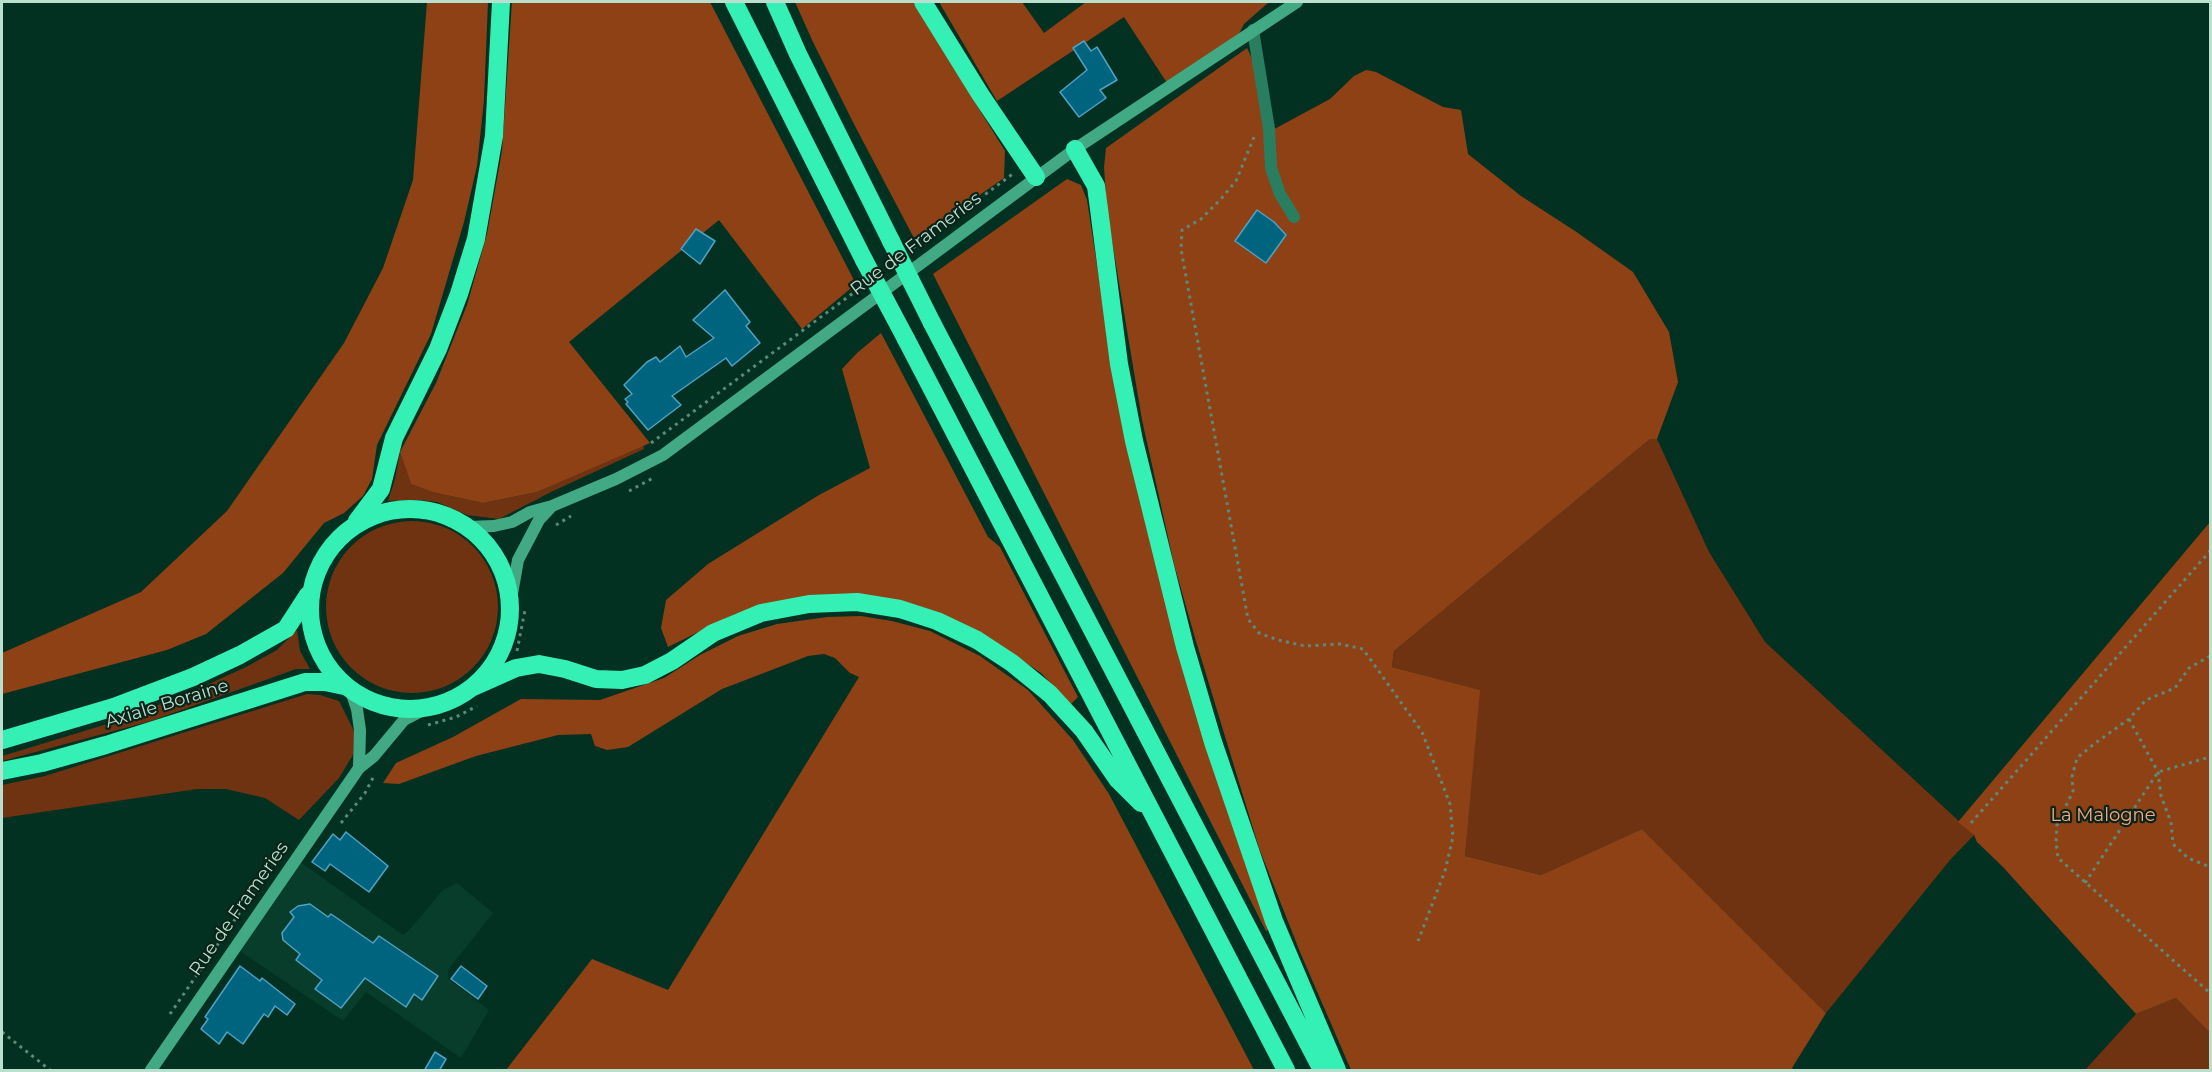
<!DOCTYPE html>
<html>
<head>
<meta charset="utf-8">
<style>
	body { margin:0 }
	#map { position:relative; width:2212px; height:1072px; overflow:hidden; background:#023121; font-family:Montserrat,sans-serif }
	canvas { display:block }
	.frame { position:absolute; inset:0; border:3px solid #b9dfce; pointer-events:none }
</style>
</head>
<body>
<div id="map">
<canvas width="2212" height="1072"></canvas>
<div class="frame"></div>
</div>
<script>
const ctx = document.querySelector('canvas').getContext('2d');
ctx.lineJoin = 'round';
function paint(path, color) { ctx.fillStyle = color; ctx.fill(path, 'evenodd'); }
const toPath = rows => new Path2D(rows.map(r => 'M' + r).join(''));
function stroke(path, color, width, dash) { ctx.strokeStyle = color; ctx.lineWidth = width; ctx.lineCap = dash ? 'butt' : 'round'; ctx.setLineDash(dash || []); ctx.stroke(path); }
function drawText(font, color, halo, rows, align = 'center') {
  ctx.font = font + ' Montserrat,sans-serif'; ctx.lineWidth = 4.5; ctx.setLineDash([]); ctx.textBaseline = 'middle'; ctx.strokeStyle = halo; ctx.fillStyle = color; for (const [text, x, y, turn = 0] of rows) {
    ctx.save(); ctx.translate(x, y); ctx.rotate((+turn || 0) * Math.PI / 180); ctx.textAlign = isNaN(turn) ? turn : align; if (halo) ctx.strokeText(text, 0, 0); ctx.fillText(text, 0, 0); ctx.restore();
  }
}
const built = toPath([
	[296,859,403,935,410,929,443,890,457,883,493,913,448,970,448,979,489,1010,461,1058,366,992,343,1021,234,947]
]);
const green = toPath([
	[1650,439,1657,439,1709,552,1765,642,1974,835,1950,860,1826,1013,1642,829,1541,875,1465,856,1479,690,1392,667,1394,651],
	[643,445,644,449,551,492,499,519,467,515,437,502,419,500,388,501,395,479,400,452,411,484,432,492,483,503,537,492],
	'326 607a86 86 0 1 1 172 0a86 86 0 1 1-172 0Z',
	[297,630,300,651,310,669,296,669,151,721,2,761,2,756,124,719,198,689,246,667,277,650],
	[307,694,320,695,339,701,355,733,354,753,339,778,299,820,265,798,226,789,197,789,2,818,2,785,45,776],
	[2176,998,2210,1033,2210,1070,2085,1070,2136,1014]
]);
const forest = toPath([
	[427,2,488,2,484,100,477,166,464,222,431,334,377,445,372,479,363,496,344,513,324,523,283,573,206,634,167,650,2,694,2,653,141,592,227,511,344,343,383,268,413,180],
	[512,2,710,2,856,284,802,329,719,220,569,342,650,443,537,492,483,503,432,492,411,484,400,452,436,383,467,305,487,234,502,151],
	[795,2,913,2,1005,151,1004,178,915,240,855,126,813,42],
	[939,2,1022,2,1044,33,1086,2,1269,2,1244,24,1235,42,1169,86,1124,17,997,101],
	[1247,48,1261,77,1267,133,1330,99,1354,76,1366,70,1376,72,1443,107,1461,110,1468,154,1521,196,1575,231,1633,272,1669,332,1678,382,1657,439,1650,439,1394,651,1392,667,1480,690,1465,856,1541,875,1642,829,1826,1013,1792,1068,1794,1070,1351,1070,1300,952,1259,848,1195,638,1174,564,1142,420,1107,211,1104,167,1106,148],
	[1067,179,1081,185,1087,200,1111,356,1271,929,1266,931,933,274],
	[881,333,988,537,1000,547,1078,697,1071,704,1041,673,984,635,941,614,777,602,735,614,668,647,661,628,666,600,708,564,819,495,870,468,842,369,857,353],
	[2210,522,2210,1033,2176,998,2136,1014,2003,867,1977,842,1974,835,1958,822],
	[861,616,892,621,930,631,980,656,1028,690,1073,740,1109,794,1254,1070,506,1070,592,959,668,990,859,677,850,673,835,658,824,654,808,656,722,689,628,747,607,750,595,746,591,734,558,735,476,756,399,784,383,783,396,763,453,737,521,699,600,700,664,678,700,655,738,636,777,624,827,617]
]);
const building = toPath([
	[1084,41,1091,51,1097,47,1117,80,1100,90,1106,98,1079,117,1060,92,1087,70,1073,48,1084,41],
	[1257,210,1274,222,1286,235,1266,263,1235,241,1257,210],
	[696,229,715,241,700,264,681,249,696,229],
	[725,290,750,322,746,326,760,343,732,366,726,358,672,396,681,405,648,430,626,404,628,402,625,399,632,394,624,385,647,362,656,357,660,362,680,346,686,357,714,338,693,320,725,290],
	[346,832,388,866,369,892,330,864,325,871,312,862,333,834,340,840,346,832],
	[310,904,328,917,331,914,373,943,379,936,438,976,422,1000,414,994,406,1007,365,978,341,1008,315,989,322,980,296,960,300,954,283,940,282,933,294,917,290,912,298,906,310,904],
	[240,966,260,981,262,978,295,1004,287,1015,275,1006,268,1017,264,1014,243,1044,227,1032,219,1044,201,1029,208,1019,205,1017,240,966],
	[461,966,487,986,478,999,451,979,461,966],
	[435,1052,446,1059,439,1071,424,1071,435,1052]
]);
const path = toPath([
	[1254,137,1236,181,1221,199,1201,219,1182,230,1181,249,1248,619,1259,633,1278,640,1305,646,1340,644,1363,649,1422,732,1450,804,1453,837,1445,871,1418,941],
	[913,248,1014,173],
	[651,443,860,288],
	[629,491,655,477],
	[556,525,571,516],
	[517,651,525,610],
	[2210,656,2189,668,2175,688,2146,700,2129,719,2094,744,2077,758,2072,777,2073,791,2057,825,2056,842,2058,858,2210,993],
	[2129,719,2158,772,2161,796,2171,822,2173,844,2188,858,2210,867],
	[428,725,456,717,477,706],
	[341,823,365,793,375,774],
	[1971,823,2210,551],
	[2085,883,2158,772,2210,757],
	[170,1014,273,864],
	[2,1032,50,1070]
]);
const street = toPath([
	[1253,30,1269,129,1271,168,1280,194,1294,217]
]);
const secondary = toPath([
	[468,527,494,526,512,522,530,512,552,506,616,479,663,455,1075,149,1297,2],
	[510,605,518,560,539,520,552,506],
	[351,691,357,709,360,730,359,768],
	[151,1070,359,768,374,756,404,720,429,707]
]);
const highway = toPath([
	[734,2,864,260],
	[775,2,798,54,891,241],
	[923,2,980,94,1036,177],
	[1075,149,1096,186,1119,364,1134,441,1185,647,1213,742,1274,921,1337,1070],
	[932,323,1322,1070],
	[906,339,1286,1070],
	'310 609a100 100 0 1 1 200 0a100 100 0 1 1-200 0Z',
	[357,521,381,489,394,438,438,349,459,294,476,239,494,136,501,2],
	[471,688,516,668,539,664,565,669,596,679,622,680,645,675,672,661,713,633,761,613,809,604,857,602,900,609,937,621,977,640,1012,663,1050,694,1084,731,1118,780,1141,803],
	[2,740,114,707,193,677,240,655,286,629,308,595],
	[2,771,42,763,106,745,305,682,325,682,344,686]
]);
const highwayBridge = toPath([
	[891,241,932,323],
	[864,260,906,339]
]);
const streetNames = [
	["Rue de Frameries",916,244,-37],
	["Axiale Boraine",167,704,-17],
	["Rue de Frameries",239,909,-55]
];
const parkNames = [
	["La Malogne",2103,816]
];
paint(built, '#083d2c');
paint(green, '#703312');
paint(forest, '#8f4116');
paint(building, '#00647f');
stroke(building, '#4ea2c2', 1.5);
stroke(path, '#5e8978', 3, [3, 4.5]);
stroke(street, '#2a7e60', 12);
stroke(secondary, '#41aa84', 12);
stroke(highway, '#35f0b4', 18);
stroke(highwayBridge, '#35f0b4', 18);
drawText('18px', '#b9dfce', '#0a241a', streetNames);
drawText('18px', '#f8a884', '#0a241a', parkNames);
</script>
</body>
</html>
